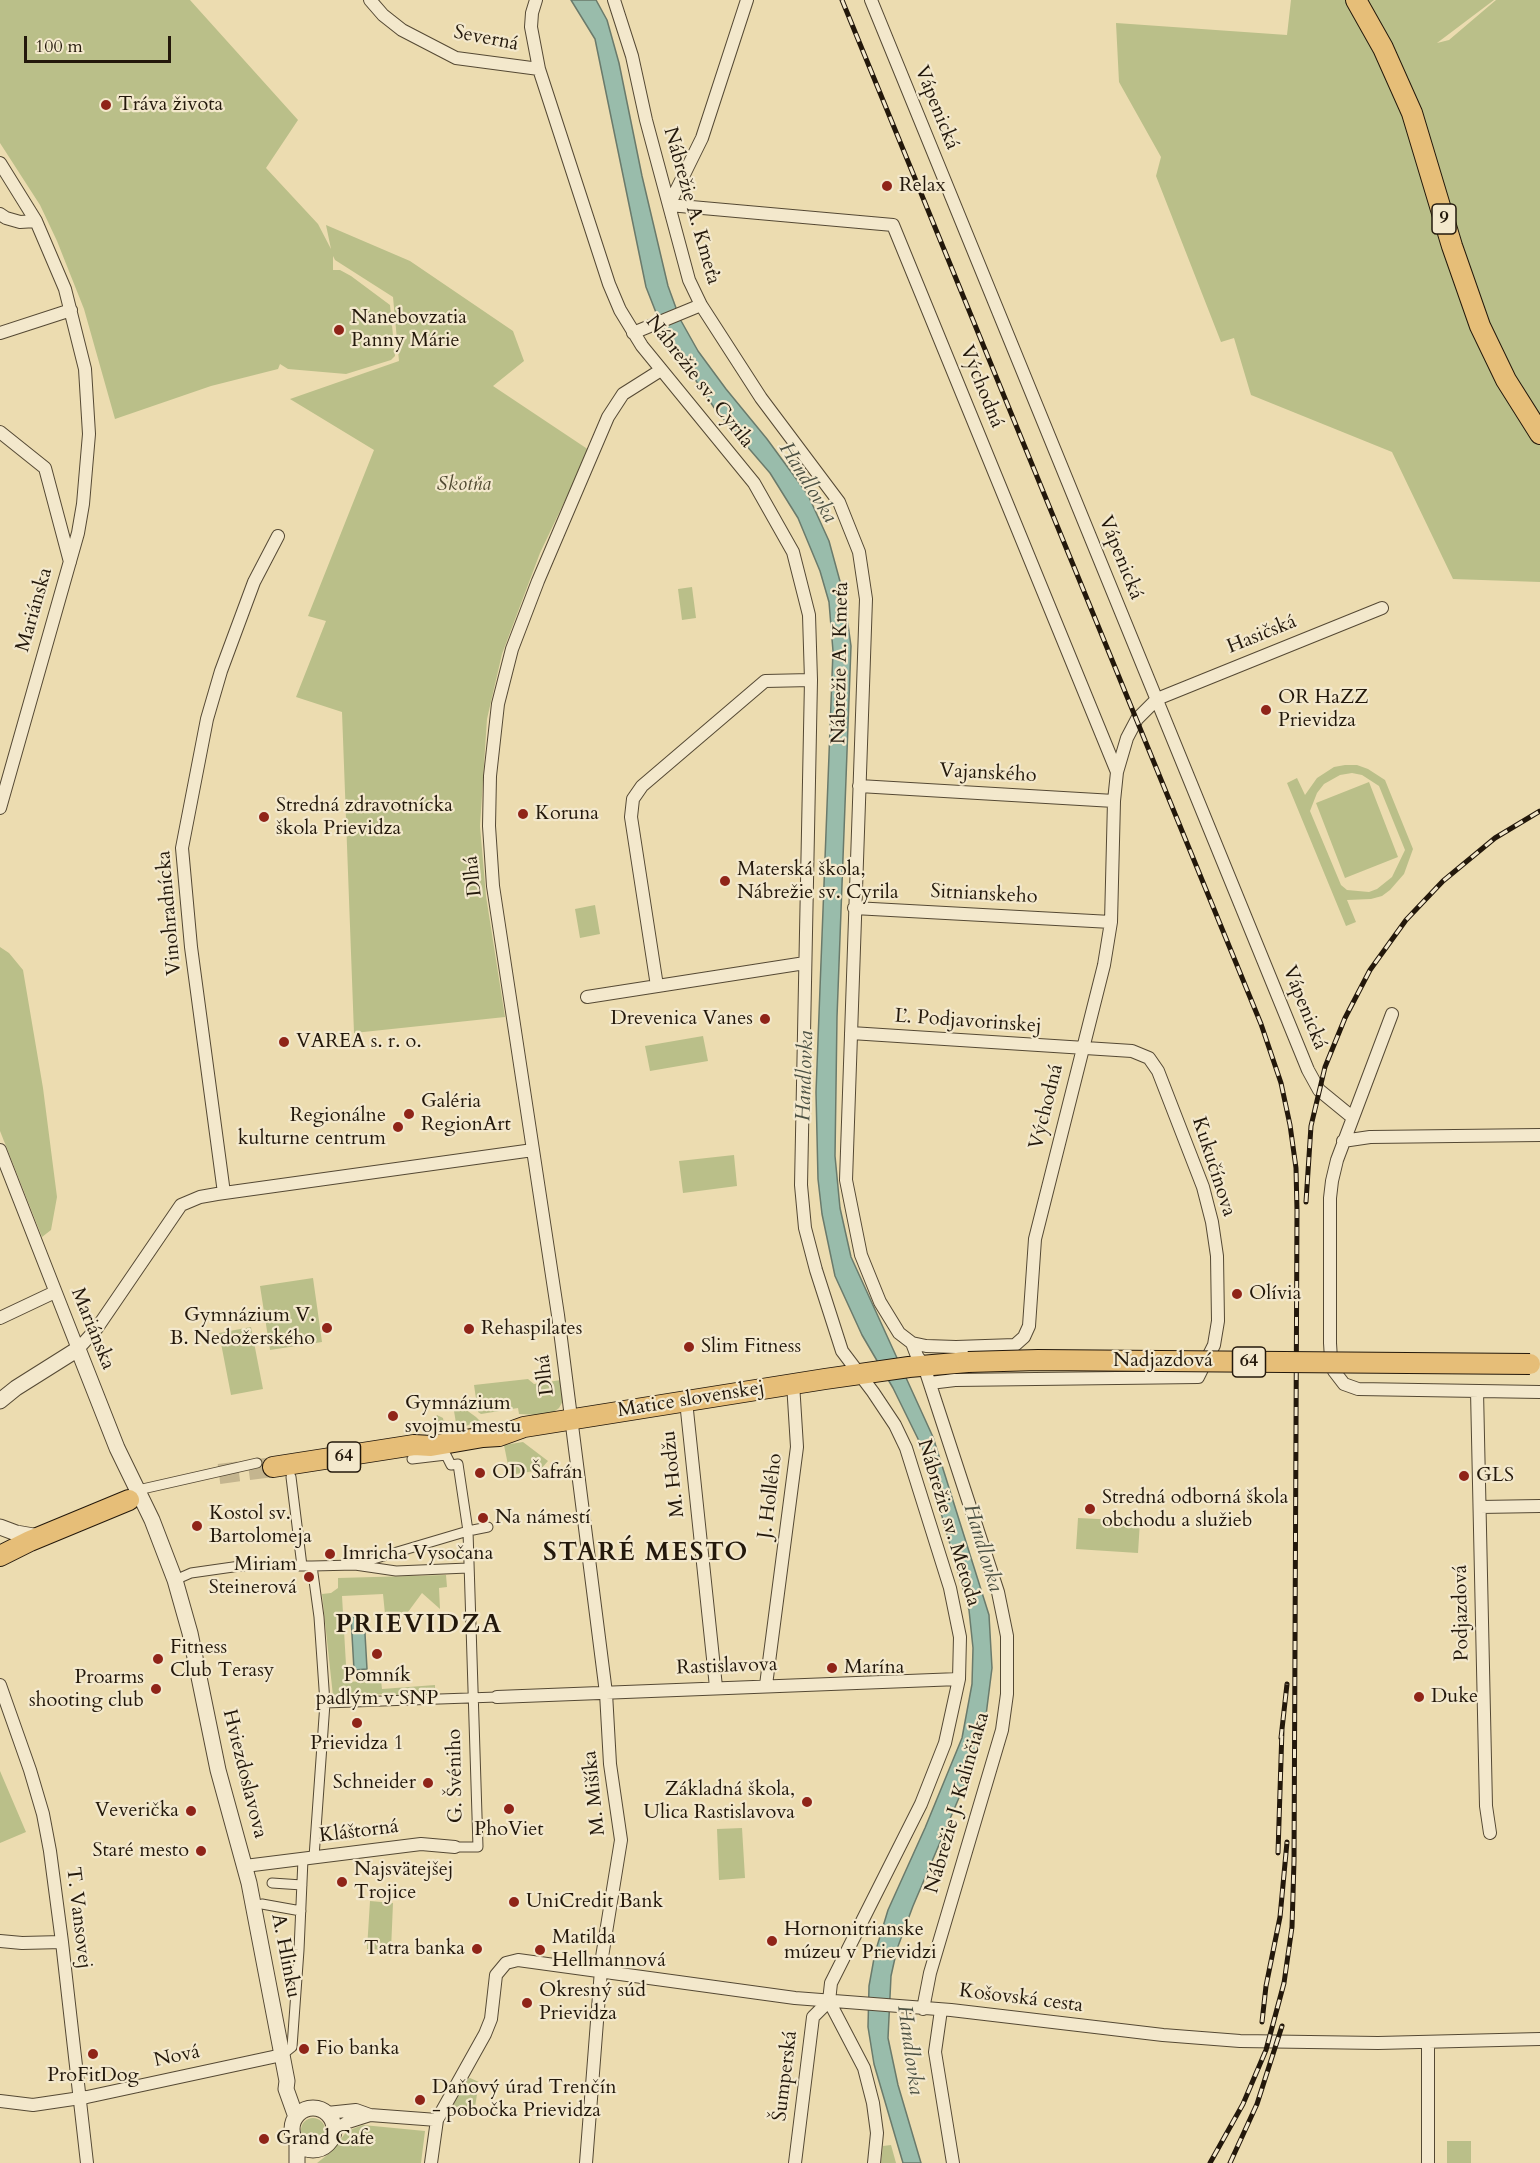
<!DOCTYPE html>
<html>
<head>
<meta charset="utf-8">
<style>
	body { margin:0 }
	#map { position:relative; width:1540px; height:2163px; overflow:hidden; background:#ecdcb0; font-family:Cardo,serif }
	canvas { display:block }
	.scale { position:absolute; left:24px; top:36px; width:147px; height:27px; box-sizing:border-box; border:3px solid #23180b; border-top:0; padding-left:8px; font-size:18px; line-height:21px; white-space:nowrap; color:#23180b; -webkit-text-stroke:4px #f3e8cc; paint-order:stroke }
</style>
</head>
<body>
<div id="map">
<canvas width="1540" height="2163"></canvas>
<div class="scale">100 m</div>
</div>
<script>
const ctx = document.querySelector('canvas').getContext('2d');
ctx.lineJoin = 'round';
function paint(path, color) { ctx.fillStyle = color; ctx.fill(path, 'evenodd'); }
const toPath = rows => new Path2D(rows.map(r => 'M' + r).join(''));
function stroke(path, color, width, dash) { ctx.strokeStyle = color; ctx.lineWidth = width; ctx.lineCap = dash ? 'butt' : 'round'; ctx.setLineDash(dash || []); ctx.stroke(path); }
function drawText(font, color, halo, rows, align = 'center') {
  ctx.font = font + ' Cardo,serif'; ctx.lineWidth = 4.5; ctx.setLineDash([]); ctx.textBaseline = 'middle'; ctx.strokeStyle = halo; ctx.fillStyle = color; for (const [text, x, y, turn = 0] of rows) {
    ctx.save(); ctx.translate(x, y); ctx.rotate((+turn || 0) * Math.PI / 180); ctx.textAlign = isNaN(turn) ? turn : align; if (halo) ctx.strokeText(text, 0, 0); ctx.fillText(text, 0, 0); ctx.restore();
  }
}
const green = toPath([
	[0,0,190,0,298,120,266,168,318,224,331,249,326,225,410,261,513,331,524,361,493,386,589,450,540,553,502,654,487,719,480,826,486,896,505,1017,354,1033,342,712,296,697,326,621,308,616,374,450,290,399,399,361,393,297,335,260,333,256,333,270,340,270,351,276,390,305,395,356,391,360,346,374,288,369,280,364,278,369,211,386,115,419,84,309,57,241,40,205,0,143],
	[1291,0,1494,0,1437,43,1449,40,1496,0,1540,0,1540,582,1453,579,1392,452,1251,395,1234,338,1221,342,1156,176,1161,157,1119,82,1116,23,1287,35],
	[692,587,696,618,682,620,678,589],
	[1345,765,1357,765,1368,769,1385,780,1413,849,1404,874,1390,890,1382,896,1371,899,1347,900,1356,922,1346,926,1287,783,1297,778,1305,795,1317,778,1334,767],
	[1352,773,1362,775,1379,786,1405,850,1392,877,1377,889,1369,892,1347,890,1341,885,1310,811,1317,793,1324,784,1340,775],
	[1369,782,1398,857,1345,878,1316,803],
	[595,905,600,934,580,938,575,909],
	[0,947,9,953,23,970,43,1088,57,1197,51,1230,42,1237,0,1131],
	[703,1036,708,1061,650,1071,645,1046],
	[734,1155,737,1186,683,1193,679,1161],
	[313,1278,322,1342,270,1350,260,1286],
	[251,1327,263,1389,231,1395,219,1333],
	[528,1379,534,1384,561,1380,564,1399,559,1408,551,1414,538,1415,519,1414,518,1408,481,1414,478,1412,474,1385],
	[458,1404,476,1417,480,1421,457,1429,453,1405],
	[437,1415,443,1418,445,1431,441,1433,435,1432,431,1426],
	[523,1442,548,1461,540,1470,510,1475,504,1445],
	[1078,1518,1140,1521,1138,1553,1076,1549],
	[446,1575,447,1587,439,1588,440,1609,422,1593,408,1612,385,1614,383,1594,342,1596,347,1682,381,1680,382,1689,435,1685,435,1692,416,1697,389,1694,333,1696,322,1594,331,1593,338,1588,338,1578],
	[0,1771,26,1832,0,1843],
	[742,1828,745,1878,719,1880,717,1829],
	[370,1901,393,1903,391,1950,367,1949],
	[470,2078,479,2082,475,2107,469,2113,456,2114,452,2112,452,2107,467,2079],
	'301 2130a12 12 0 1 1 24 0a12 12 0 1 1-24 0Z',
	[363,2125,425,2131,421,2163,317,2163,331,2152,347,2131],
	[1447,2141,1471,2141,1471,2163,1447,2163],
	[891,2145,896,2163,881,2163,883,2146]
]);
const water = toPath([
	[571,0,596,0,607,20,619,63,642,176,668,286,680,319,698,351,726,389,767,439,808,495,829,541,844,596,851,646,837,1017,835,1156,840,1208,851,1257,933,1437,989,1615,992,1668,984,1731,975,1760,913,1906,897,1949,891,1976,888,2038,898,2085,921,2163,903,2163,874,2064,868,2027,869,1986,875,1953,888,1910,925,1828,962,1738,972,1684,973,1648,969,1610,922,1447,893,1388,862,1335,835,1276,822,1214,818,1179,816,1092,833,651,829,602,820,571,798,518,770,473,715,409,664,333,646,287,595,39,571,0],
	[364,1616,367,1669,354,1670,351,1617,364,1616]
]);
const primaryTunnel = toPath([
	[219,1474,273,1467]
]);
const pedestrian = toPath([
	[412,1459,446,1455,451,1465,458,1464,468,1531,478,1847,455,1847],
	[291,1477,302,1566],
	[138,1490,257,1463],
	[360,1563,468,1531,488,1527],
	[468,1568,396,1571,355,1565,312,1566,319,1617,325,1703,497,1697],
	[175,1580,191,1573,240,1566,312,1566],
	[314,1857,325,1703],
	[272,1883,302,1885],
	[262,1904,301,1911],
	[282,2055,292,2047,299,1950,303,1859]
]);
const minor = toPath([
	[370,0,383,15,402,30,456,58,539,69],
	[536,0,532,13,531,27,539,69,609,284,620,310,642,346,754,483,793,552,809,615,811,680,801,1185,805,1228,816,1270,842,1351,873,1392,895,1425,906,1448,950,1588,960,1637,959,1679,945,1743,921,1804,831,1983,829,2001,864,2068,873,2103,877,2133,874,2163],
	[614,0,632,56,646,120,689,280,701,305,761,398,839,502,859,552,866,599,846,1180,861,1255,880,1302,899,1333,912,1343,917,1356,924,1366,998,1592,1007,1636,1007,1694,1002,1730,930,1973,923,2009],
	[871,0,1308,1070,1319,1090,1352,1117],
	[0,163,36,221,65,289,85,369,89,434,83,504,78,533,0,808],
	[669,205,893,225,1117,772],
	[669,205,702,138,747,0],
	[0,214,6,218,20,222,36,221],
	[0,333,71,310],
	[633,333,701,305],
	[0,432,45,468,70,562],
	[859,786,1114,801],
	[854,908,1111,922],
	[657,986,631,817,633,799,642,786,765,681,811,680],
	[587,997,805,963],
	[1392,1014,1337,1160,1332,1181,1330,1198,1330,1343,1331,1359,1334,1371,1344,1384,1358,1389,1540,1392],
	[851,1033,1132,1051,1149,1058,1158,1071,1203,1187,1212,1222,1217,1256,1218,1321,1214,1345,1198,1377,955,1380,930,1383],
	[1343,1141,1370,1137,1540,1135],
	[0,1150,78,1349,97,1328,181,1205,200,1197,217,1194,533,1150],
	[224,1193,191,947,182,848,207,719,221,671,254,582,278,536],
	[0,1318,55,1292],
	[912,1343,926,1346,956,1347,1015,1345,1024,1337,1029,1326,1035,1239,1104,965,1111,922,1114,801,1117,772,1127,738,1137,719,1157,699,1382,608],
	[1477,1391,1486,1806,1490,1833],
	[686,1401,716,1687],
	[1480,1507,1540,1506],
	[0,1685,30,1770,43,1814,50,1851,62,1942,87,2163],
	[766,1685,797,1447,793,1383],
	[497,1697,959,1679],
	[245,1866,421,1844,455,1847],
	[0,1941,22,1943,62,1942],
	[941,2010,935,2052,953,2163],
	[0,2101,33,2105,87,2097,282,2055],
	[327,2113,356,2110,370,2115,437,2120],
	[334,2130,348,2122,370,2115],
	[431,2163,437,2120,485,2034,491,2019,496,1975,506,1963,518,1960,795,1998,951,2010,1163,2035,1240,2041,1378,2043,1540,2039],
	[586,2163,602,1957,621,1840,610,1764,606,1693,558,1315,493,886,489,826,490,776,498,704,512,649,538,581,608,417,623,394,661,370],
	[795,2163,813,2017,829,2001],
	[1428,2163,1428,2042]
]);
const tertiary = toPath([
	[0,1401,16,1388,78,1349,117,1448,152,1520,175,1580,190,1633,218,1770,249,1883,287,2081,286,2089,296,2117],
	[0,1527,16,1533,39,1537],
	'292 2129a21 21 0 1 1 42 0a21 21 0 1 1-42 0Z',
	[297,2143,297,2163]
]);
const primary = toPath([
	[1356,0,1383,48,1412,113,1452,246,1480,326,1506,380,1540,434],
	[273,1467,414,1445,431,1446,483,1437,499,1436,524,1427,825,1379,909,1367,968,1362],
	[0,1556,30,1541,129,1500]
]);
const rail = toPath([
	[842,0,1261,1024,1281,1083,1290,1125,1296,1168,1297,1211,1294,1861,1292,1927,1284,1983,1266,2050,1243,2104,1210,2163],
	[1306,1202,1311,1126,1325,1067,1345,1018,1370,970,1406,920,1443,881,1495,838,1540,811],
	[1281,1738,1287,1684],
	[1278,1853,1282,1729],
	[1262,2022,1266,1986,1280,1917,1287,1842],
	[1230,2163,1257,2104,1282,2026]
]);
const primaryBridge = toPath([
	[968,1362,1038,1360,1530,1364]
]);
const markers = [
	[106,105,6,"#8f2418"],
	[887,186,6,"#8f2418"],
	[339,330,6,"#8f2418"],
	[1266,710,6,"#8f2418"],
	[523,814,6,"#8f2418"],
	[264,817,6,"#8f2418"],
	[725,881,6,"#8f2418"],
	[765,1019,6,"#8f2418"],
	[284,1042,6,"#8f2418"],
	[409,1114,6,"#8f2418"],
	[398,1127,6,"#8f2418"],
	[1237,1294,6,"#8f2418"],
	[327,1328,6,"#8f2418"],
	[469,1329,6,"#8f2418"],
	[689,1347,6,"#8f2418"],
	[393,1416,6,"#8f2418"],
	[480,1473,6,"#8f2418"],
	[1464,1476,6,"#8f2418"],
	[1090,1509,6,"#8f2418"],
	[483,1518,6,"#8f2418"],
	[197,1526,6,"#8f2418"],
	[330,1554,6,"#8f2418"],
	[309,1577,6,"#8f2418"],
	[377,1654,6,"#8f2418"],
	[158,1659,6,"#8f2418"],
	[832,1668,6,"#8f2418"],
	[156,1689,6,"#8f2418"],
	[1419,1697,6,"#8f2418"],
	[357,1723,6,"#8f2418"],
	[428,1783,6,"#8f2418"],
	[807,1802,6,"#8f2418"],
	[509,1809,6,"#8f2418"],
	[191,1811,6,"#8f2418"],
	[201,1851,6,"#8f2418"],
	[342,1882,6,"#8f2418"],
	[514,1902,6,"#8f2418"],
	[772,1941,6,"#8f2418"],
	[477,1949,6,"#8f2418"],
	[540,1950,6,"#8f2418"],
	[527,2003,6,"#8f2418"],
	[304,2049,6,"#8f2418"],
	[93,2054,6,"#8f2418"],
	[420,2100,6,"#8f2418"],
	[264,2139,6,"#8f2418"]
];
const shields = [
	[1444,219,24],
	[1249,1362,33],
	[344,1457,33]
];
const shieldNames = [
	["9",1444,219],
	["64",1249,1362],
	["64",344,1457]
];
const streetNames = [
	["Severná",486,39,11],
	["Vápenická",936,108,68],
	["Nábrežie A. Kmeťa",691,206,74],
	["Nábrežie sv. Cyrila",699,382,52],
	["Východná",981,387,68],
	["Vápenická",1120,558,68],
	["Mariánska",35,610,-74],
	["Hasičská",1262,635,-22],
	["Nábrežie A. Kmeťa",841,663,-89],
	["Vajanského",988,774,3],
	["Dlhá",474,876,-96],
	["Sitnianskeho",984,895,3],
	["Vinohradnícka",170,913,-95],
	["Vápenická",1304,1008,68],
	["Ľ. Podjavorinskej",968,1022,4],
	["Východná",1047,1107,-76],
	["Kukučínova",1213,1167,72],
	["Mariánska",92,1329,68],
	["Nadjazdová",1163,1361],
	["Dlhá",546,1375,-97],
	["Matice slovenskej",691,1400,-9],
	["M. Hodžu",674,1474,-96],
	["J. Hollého",771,1496,-83],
	["Nábrežie sv. Metoda",948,1523,73],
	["Podjazdová",1462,1613,-91],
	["Rastislavova",727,1667,-2],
	["Hviezdoslavova",244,1774,76],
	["G. Švéniho",456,1776,-91],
	["M. Mišíka",595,1793,-96],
	["Nábrežie J. Kalinčiaka",958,1803,-74],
	["Kláštorná",359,1832,-7],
	["T. Vansovej",78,1918,83],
	["A. Hlinku",285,1956,79],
	["Košovská cesta",1021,1999,7],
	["Nová",177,2057,-12],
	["Šumperská",786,2076,-83]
];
const poiNames = [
	["Tráva života",118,105],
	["Relax",899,186],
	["Nanebovzatia",351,318],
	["Panny Márie",351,341],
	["OR HaZZ",1278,698],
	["Prievidza",1278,721],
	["Stredná zdravotnícka",276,806],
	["škola Prievidza",276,829],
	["Koruna",535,814],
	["Materská škola,",737,870],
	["Nábrežie sv. Cyrila",737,893],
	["Drevenica Vanes",753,1019,"right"],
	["VAREA s. r. o.",296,1042],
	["Galéria",421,1102],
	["RegionArt",421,1125],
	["Regionálne",386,1116,"right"],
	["kulturne centrum",386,1139,"right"],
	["Olívia",1249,1294],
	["Gymnázium V.",315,1316,"right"],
	["B. Nedožerského",315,1339,"right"],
	["Rehaspilates",481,1329],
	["Slim Fitness",701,1347],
	["Gymnázium",405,1404],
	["svojmu mestu",405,1427],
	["OD Šafrán",492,1473],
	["GLS",1476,1476],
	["Stredná odborná škola",1102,1498],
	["obchodu a služieb",1102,1521],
	["Kostol sv.",209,1514],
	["Bartolomeja",209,1537],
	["Na námestí",495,1518],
	["Imricha Vysočana",342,1554],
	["Miriam",297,1565,"right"],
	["Steinerová",297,1588,"right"],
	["Fitness",170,1648],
	["Club Terasy",170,1671],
	["Marína",844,1668],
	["Pomník",377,1676,"center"],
	["padlým v SNP",377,1699,"center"],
	["Proarms",144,1678,"right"],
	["shooting club",144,1701,"right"],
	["Duke",1431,1697],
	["Prievidza 1",357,1744,"center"],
	["Schneider",416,1783,"right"],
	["Základná škola,",795,1790,"right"],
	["Ulica Rastislavova",795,1813,"right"],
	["Veverička",179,1811,"right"],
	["PhoViet",509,1830,"center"],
	["Staré mesto",189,1851,"right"],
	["Najsvätejšej",354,1870],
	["Trojice",354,1893],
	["UniCredit Bank",526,1902],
	["Hornonitrianske",784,1930],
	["múzeu v Prievidzi",784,1953],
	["Matilda",552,1938],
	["Hellmannová",552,1961],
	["Tatra banka",465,1949,"right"],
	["Okresný súd",539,1991],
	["Prievidza",539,2014],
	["Fio banka",316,2049],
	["ProFitDog",93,2076,"center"],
	["Daňový úrad Trenčín",432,2088],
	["- pobočka Prievidza",432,2111],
	["Grand Cafe",276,2139]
];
const parkNames = [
	["Skotňa",464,485]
];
const waterNames = [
	["Handlovka",807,483,58],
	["Handlovka",806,1076,-88],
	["Handlovka",982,1548,73],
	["Handlovka",909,2050,82]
];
const districtNames = [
	["STARÉ MESTO",646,1554],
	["PRIEVIDZA",419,1626]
];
paint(green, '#babf89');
paint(water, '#99bcab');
stroke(water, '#6a7a6b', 1.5);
stroke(primaryTunnel, '#c4b58f', 20, [20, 10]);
stroke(pedestrian, '#554934', 11);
stroke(minor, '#554934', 14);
stroke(tertiary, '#554934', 17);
stroke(primary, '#23180b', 22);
stroke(pedestrian, '#f3e8cc', 9);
stroke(minor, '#f3e8cc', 12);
stroke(tertiary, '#f3e8cc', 15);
stroke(primary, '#e6be78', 20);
stroke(rail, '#23180b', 5);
stroke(rail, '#f3e8cc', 3, [9]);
stroke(primaryBridge, '#23180b', 22, []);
stroke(primaryBridge, '#e6be78', 20);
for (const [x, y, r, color] of markers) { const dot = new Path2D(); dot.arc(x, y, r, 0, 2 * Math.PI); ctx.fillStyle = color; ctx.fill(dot); stroke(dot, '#f3e8cc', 2); }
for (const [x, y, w] of shields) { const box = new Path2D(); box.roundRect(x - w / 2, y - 15, w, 30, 4.5); ctx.fillStyle = '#f3e8cc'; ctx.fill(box); stroke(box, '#23180b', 1.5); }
drawText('bold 18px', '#23180b', null, shieldNames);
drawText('20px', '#23180b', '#f3e8cc', streetNames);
drawText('20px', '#23180b', '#f3e8cc', poiNames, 'left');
drawText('italic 20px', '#504a31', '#f3e8cc', parkNames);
drawText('italic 21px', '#4c5143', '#f3e8cc', waterNames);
ctx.letterSpacing = '1.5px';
drawText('bold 26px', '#23180b', '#f3e8cc', districtNames);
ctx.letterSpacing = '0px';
</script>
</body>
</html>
